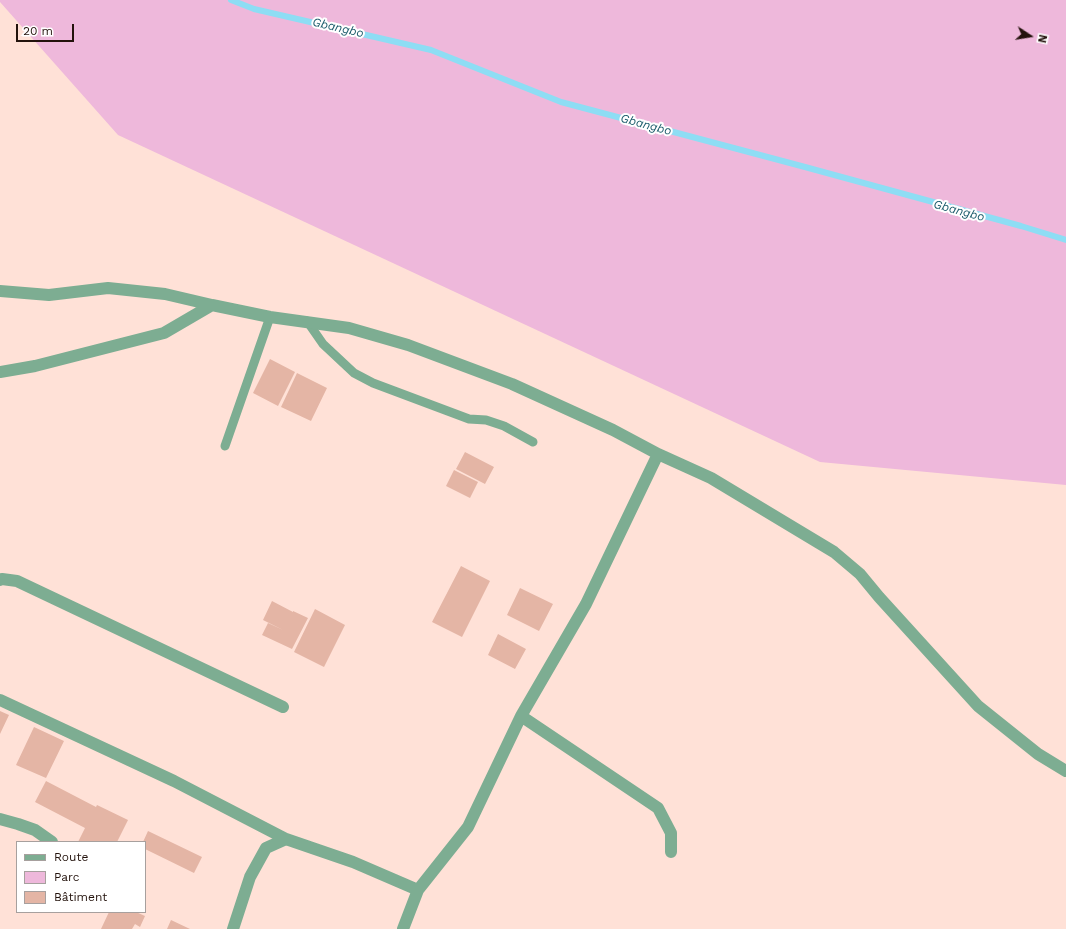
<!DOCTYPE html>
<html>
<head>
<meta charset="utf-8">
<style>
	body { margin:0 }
	#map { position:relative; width:1066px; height:929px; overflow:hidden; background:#ffe1d7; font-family:"Work Sans",sans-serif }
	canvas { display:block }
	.legend { position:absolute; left:16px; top:841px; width:130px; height:72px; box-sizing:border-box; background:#fff; border:1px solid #a7a09e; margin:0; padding:5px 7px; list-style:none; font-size:12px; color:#23120c }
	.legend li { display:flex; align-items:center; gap:8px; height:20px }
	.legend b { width:20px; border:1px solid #a7a09e }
	.north { position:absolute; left:1010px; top:16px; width:40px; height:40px; -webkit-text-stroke:3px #fff; paint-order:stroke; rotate:102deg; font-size:11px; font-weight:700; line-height:16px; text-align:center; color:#23120c }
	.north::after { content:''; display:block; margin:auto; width:14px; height:18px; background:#23120c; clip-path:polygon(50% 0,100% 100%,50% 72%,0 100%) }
	.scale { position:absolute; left:16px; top:24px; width:58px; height:18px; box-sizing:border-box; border:2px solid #23120c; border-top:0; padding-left:5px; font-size:12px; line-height:14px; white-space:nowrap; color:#23120c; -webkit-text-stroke:3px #fff; paint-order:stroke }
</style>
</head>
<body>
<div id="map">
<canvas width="1066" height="929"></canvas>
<ul class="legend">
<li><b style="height:5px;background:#7dad92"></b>Route</li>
<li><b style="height:11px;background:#eeb8db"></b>Parc</li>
<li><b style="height:11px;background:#e4b5a5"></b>Bâtiment</li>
</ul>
<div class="north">N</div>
<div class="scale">20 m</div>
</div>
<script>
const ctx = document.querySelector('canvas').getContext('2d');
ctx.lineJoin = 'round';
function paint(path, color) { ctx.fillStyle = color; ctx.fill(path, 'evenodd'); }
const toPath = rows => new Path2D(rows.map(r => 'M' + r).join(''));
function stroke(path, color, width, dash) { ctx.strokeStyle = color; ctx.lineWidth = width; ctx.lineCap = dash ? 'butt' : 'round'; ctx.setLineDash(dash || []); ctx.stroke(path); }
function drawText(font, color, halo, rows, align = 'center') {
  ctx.font = font + ' "Work Sans",sans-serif'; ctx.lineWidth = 4; ctx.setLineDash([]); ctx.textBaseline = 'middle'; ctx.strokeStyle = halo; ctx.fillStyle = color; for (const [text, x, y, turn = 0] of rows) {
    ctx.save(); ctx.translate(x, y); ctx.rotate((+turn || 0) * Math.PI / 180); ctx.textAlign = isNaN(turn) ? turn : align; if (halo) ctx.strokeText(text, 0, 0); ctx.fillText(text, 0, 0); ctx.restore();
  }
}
const green = toPath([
	[0,0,1066,0,1066,485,820,462,118,135,0,2]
]);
const stream = toPath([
	[231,0,254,9,431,50,561,102,805,167,1021,226,1066,240]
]);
const building = toPath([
	[270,359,295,372,278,406,253,393],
	[297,373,327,388,311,421,281,407],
	[465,452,494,467,485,484,456,469],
	[454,470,478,482,470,498,446,486],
	[461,566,490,581,462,637,432,622],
	[520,588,553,604,539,631,507,615],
	[272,601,293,612,293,611,308,618,292,649,262,635,268,623,283,630,263,620],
	[315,609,345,625,324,667,294,652],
	[498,634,526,649,515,669,488,655],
	[0,711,9,715,0,734],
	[34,727,64,741,46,778,16,765],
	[46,781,96,807,97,805,128,820,117,842,78,842,85,828,35,802],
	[148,831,202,857,194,873,145,849,145,842,143,842],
	[109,912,136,912,145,916,140,927,135,924,132,929,101,929],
	[171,920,190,929,167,929]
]);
const service = toPath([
	[307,321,323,344,354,373,373,383,469,419,486,420,504,426,533,442],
	[225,446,270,317]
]);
const minor = toPath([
	[0,291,49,295,108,288,165,294,212,305,270,317,349,328,408,345,512,384,613,430,658,454,711,478,834,552,860,574,879,597,978,706,1038,754,1066,771],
	[0,372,35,366,164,333,212,305],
	[658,454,586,604,521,716,658,808,671,833,671,852],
	[0,580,2,579,17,581,283,707],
	[0,700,174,781,286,839],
	[0,819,18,824,35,830,52,842],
	[233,929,250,877,266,848,286,839,353,862,418,890,468,827,521,716],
	[403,929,418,890]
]);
const waterNames = [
	["Gbangbo",338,28,13],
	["Gbangbo",646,125,15],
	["Gbangbo",959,211,15]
];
paint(green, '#eeb8db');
stroke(stream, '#8eddf4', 6);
paint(building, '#e4b5a5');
stroke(service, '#7dad92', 9);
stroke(minor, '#7dad92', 12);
drawText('italic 12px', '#1b5b6b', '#fff', waterNames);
</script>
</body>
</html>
